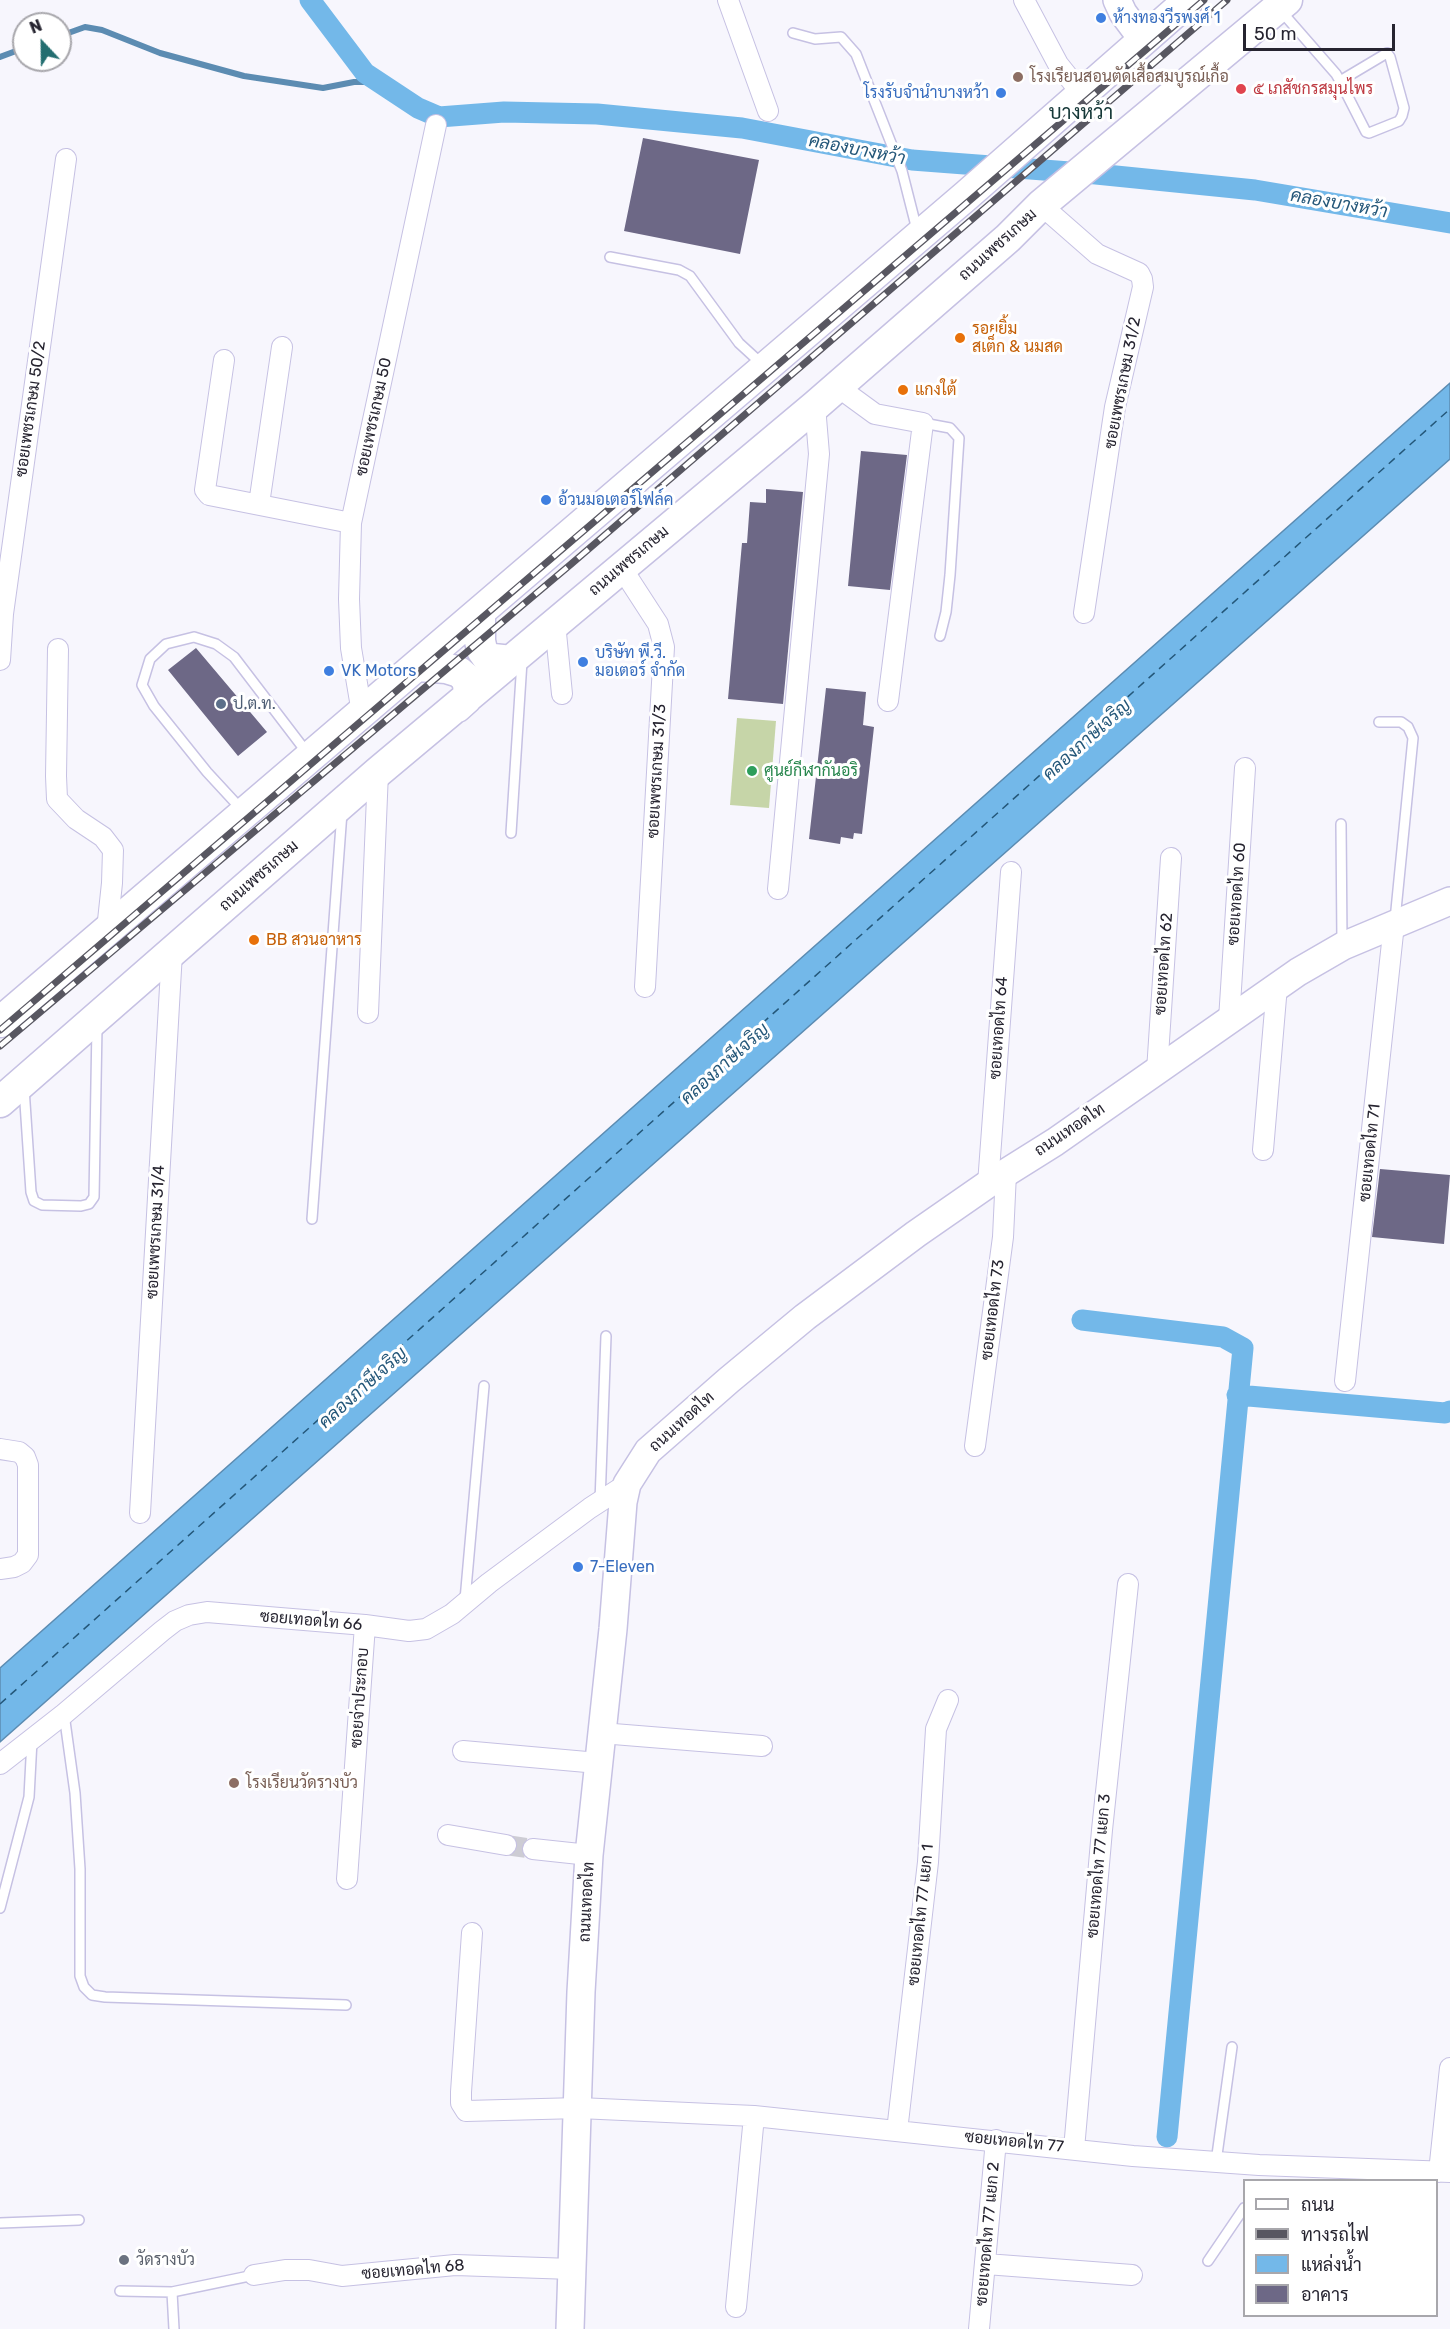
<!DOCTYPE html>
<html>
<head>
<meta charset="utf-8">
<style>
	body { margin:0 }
	#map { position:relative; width:1450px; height:2329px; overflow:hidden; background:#f7f6fd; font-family:Rubik,Sarabun,sans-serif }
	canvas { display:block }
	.legend { position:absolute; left:1243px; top:2179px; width:195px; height:138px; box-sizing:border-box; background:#fff; border:2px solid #a8a7ac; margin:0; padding:8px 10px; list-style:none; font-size:18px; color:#262430 }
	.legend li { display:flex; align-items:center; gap:12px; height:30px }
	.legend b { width:30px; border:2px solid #a8a7ac }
	.north { position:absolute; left:12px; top:12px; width:60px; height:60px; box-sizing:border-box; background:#fff; border:2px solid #a8a7ac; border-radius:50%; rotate:338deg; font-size:16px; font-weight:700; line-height:24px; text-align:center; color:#262430 }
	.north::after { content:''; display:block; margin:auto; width:21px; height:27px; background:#236e70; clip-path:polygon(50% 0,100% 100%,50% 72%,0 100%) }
	.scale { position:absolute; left:1243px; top:24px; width:152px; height:27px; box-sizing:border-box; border:3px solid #262430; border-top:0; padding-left:8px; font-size:18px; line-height:21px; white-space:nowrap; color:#262430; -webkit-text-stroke:4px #fff; paint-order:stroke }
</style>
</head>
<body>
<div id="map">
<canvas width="1450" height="2329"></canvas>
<ul class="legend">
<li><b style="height:8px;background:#fff"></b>ถนน</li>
<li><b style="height:8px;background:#585761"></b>ทางรถไฟ</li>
<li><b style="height:16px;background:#73b8e9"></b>แหล่งน้ำ</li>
<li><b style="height:16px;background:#6d6886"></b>อาคาร</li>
</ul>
<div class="north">N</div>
<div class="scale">50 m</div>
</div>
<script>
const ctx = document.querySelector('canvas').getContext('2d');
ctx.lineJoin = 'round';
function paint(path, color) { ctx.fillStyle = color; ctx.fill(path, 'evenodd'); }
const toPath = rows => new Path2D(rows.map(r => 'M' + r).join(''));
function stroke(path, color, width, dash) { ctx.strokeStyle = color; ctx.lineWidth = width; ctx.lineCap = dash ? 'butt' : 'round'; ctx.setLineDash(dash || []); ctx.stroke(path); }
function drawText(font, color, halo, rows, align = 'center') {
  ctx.font = font + ' Rubik,Sarabun,sans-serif'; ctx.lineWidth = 6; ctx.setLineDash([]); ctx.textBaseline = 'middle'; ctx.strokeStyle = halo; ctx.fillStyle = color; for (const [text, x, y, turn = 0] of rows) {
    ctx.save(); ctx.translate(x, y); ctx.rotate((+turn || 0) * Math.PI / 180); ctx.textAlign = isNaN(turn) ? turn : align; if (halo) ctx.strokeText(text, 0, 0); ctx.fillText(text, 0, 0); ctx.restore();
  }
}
const green = toPath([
	[737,718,776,721,769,808,730,805]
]);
const water = toPath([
	[1450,383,1450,459,0,1742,0,1668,1450,383]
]);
const stream = toPath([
	[60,36,85,27,102,30,160,53,244,76,323,88,354,82,379,82],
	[0,57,24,48]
]);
const canal = toPath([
	[310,0,365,73,418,108,439,117,504,112,597,114,742,128,912,160,1096,174,1255,190,1450,223],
	[1082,1320,1223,1337,1243,1348,1167,2137],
	[1237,1395,1445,1413,1450,1411]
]);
const ferry = toPath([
	[0,1704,1450,409]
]);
const building = toPath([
	[643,138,759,160,740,254,624,231],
	[861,451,907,455,890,590,848,586],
	[766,489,803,492,783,704,728,699,742,543,747,543,750,502,766,503],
	[196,648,267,732,238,756,168,670],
	[826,688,866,692,863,725,874,727,862,834,854,833,853,839,841,837,840,844,809,839],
	[1380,1169,1450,1175,1444,1244,1372,1237]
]);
const streetTunnel = toPath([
	[506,1845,533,1849]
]);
const lane = toPath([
	[1281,11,1336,74,1340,81,1366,132,1369,133,1399,121,1402,116,1404,108,1390,57,1387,53,1340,81],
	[793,33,815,39,841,37,856,54,902,171,917,230],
	[610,257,679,270,690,276,739,343,763,365],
	[923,423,950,428,959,438,950,575,946,612,940,636],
	[1379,722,1401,722,1408,727,1413,738,1395,920],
	[243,811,207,772,154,706,142,685,150,659,166,644,194,637,216,644,234,657,308,754],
	[1341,824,1342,942],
	[511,833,522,661],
	[24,1088,31,1192,34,1201,42,1205,81,1206,89,1204,94,1197,97,1026],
	[312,1219,342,812],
	[600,1502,606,1336],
	[465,1600,484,1386],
	[64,1714,75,1793,80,1869,80,1976,84,1987,92,1995,105,1997,346,2005],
	[0,1908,29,1797,32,1740],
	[1216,2162,1232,2047],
	[0,2223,79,2220],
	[1208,2261,1244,2208],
	[120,2291,172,2292],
	[174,2329,172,2292,254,2275]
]);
const street = toPath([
	[728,0,768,111],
	[1024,0,1058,64,1082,94],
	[1041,205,1097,254,1139,273,1142,279,1143,287,1115,407,1084,613],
	[224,360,205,490,209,495,351,523],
	[838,387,875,414,923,423,888,701],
	[259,504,282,347],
	[621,567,658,624,664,647,645,987],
	[555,623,562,694],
	[58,649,56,776,57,799,76,819,103,837,113,850,112,883,107,930],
	[0,660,3,614,66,159],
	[362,713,351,648,349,599,351,523,436,125],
	[778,889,819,454,815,406],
	[368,1013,378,772],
	[1229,1020,1245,768],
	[1157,1071,1171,858],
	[1263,1150,1277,986],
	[988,1184,1011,872],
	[1345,1381,1394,924],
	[975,1446,1003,1237,1006,1173],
	[0,1449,19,1452,25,1457,28,1465,28,1555,22,1563,14,1567,0,1569],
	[140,1513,172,952],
	[601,1733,762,1746],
	[463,1751,598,1763],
	[0,1764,64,1714,162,1631,175,1621,189,1615,207,1612,365,1625,409,1631,426,1629,452,1614,489,1583,590,1508,627,1484],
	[448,1835,506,1845],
	[533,1849,589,1855],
	[347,1879,365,1625],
	[472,1933,461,2092,461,2103,466,2111,579,2108,754,2116,1133,2156,1259,2165,1450,2172],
	[897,2131,928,1862,936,1729,948,1700],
	[1074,2149,1102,1830,1128,1584],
	[1439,2172,1450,2068],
	[986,2264,1132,2275],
	[254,2275,285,2270,309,2270,342,2276,455,2265,572,2269],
	[736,2307,754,2116],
	[979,2329,996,2140]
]);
const secondary = toPath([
	[1117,0,1123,13,1143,40],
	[570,2329,581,1992,589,1855,613,1629,623,1502,627,1484,648,1451,729,1380,805,1317,916,1234,988,1184,1055,1142,1298,972,1343,946,1450,901]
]);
const primary = toPath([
	[480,612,480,641,482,650,487,657,493,659,512,661],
	[418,666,446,668,459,672,467,679,469,691,467,698,457,707],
	[0,1022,967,195,1189,0],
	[0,1102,378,772,815,406,1008,238,1041,205,1287,0]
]);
const rail = toPath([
	[0,1030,1204,0],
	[0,1046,570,565,1227,0]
]);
const markers = [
	[1101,18,6,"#3f7fe0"],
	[1018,77,6,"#8d6e63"],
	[1241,89,6,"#e0444e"],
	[1001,93,6,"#3f7fe0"],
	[960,338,6,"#e8710a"],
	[903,390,6,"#e8710a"],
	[546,500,6,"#3f7fe0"],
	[583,662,6,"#3f7fe0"],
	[329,671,6,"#3f7fe0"],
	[221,704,6,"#5c6f8a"],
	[752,771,6,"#2e9e5b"],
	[254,940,6,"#e8710a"],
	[578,1567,6,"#3f7fe0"],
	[234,1783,6,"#8d6e63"],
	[124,2260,6,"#6b7280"]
];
const shopNames = [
	["ห้างทองวีรพงศ์ 1",1113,18],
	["โรงรับจำนำบางหว้า",989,93,"right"],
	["อ้วนมอเตอร์โฟล์ค",558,500],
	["บริษัท พี.วี.",595,653],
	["มอเตอร์ จำกัด",595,671],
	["VK Motors",341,671],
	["7-Eleven",590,1567]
];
const educationNames = [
	["โรงเรียนสอนตัดเสื้อสมบูรณ์เกื้อ",1030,77],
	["โรงเรียนวัดรางบัว",246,1783]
];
const healthNames = [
	["๕ เภสัชกรสมุนไพร",1253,89]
];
const streetNames = [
	["ถนนเพชรเกษม",998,245,-42],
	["ซอยเพชรเกษม 31/2",1123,383,-79],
	["ซอยเพชรเกษม 50/2",31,409,-82],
	["ซอยเพชรเกษม 50",374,417,-78],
	["ถนนเพชรเกษม",629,561,-40],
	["ซอยเพชรเกษม 31/3",657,771,-87],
	["ถนนเพชรเกษม",259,876,-41],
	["ซอยเทอดไท 60",1237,894,-86],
	["ซอยเทอดไท 62",1164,964,-86],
	["ซอยเทอดไท 64",999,1028,-86],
	["ถนนเทอดไท",1070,1130,-34],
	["ซอยเทอดไท 71",1370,1153,-84],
	["ซอยเพชรเกษม 31/4",156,1232,-87],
	["ซอยเทอดไท 73",993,1310,-83],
	["ถนนเทอดไท",682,1422,-42],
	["ซอยเทอดไท 66",311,1621,5],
	["ซอยจ่าประกอบ",360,1698,-86],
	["ซอยเทอดไท 77 แยก 3",1099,1866,-85],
	["ถนนเทอดไท",587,1902,-87],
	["ซอยเทอดไท 77 แยก 1",921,1915,-84],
	["ซอยเทอดไท 77",1014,2142,6],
	["ซอยเทอดไท 77 แยก 2",988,2234,-85],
	["ซอยเทอดไท 68",413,2270,-5]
];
const foodNames = [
	["รอยยิ้ม",972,329],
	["สเต็ก & นมสด",972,347],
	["แกงใต้",915,390],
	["BB สวนอาหาร",266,940]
];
const serviceNames = [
	["ป.ต.ท.",233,704]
];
const leisureNames = [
	["ศูนย์กีฬากันอริ",764,771]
];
const worshipNames = [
	["วัดรางบัว",136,2260]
];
const waterNames = [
	["คลองบางหว้า",857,150,11],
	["คลองบางหว้า",1339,204,10],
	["คลองภาษีเจริญ",1087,740,-42],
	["คลองภาษีเจริญ",725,1064,-42],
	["คลองภาษีเจริญ",363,1388,-42]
];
const quarterNames = [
	["บางหว้า",1081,113]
];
paint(green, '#c6d5a8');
paint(water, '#73b8e9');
stroke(water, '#5c8cb2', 1.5);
stroke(stream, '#5c8cb2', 6);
stroke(canal, '#73b8e9', 21);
stroke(ferry, '#245779', 1.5, [8, 6]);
paint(building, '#6d6886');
stroke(streetTunnel, '#cdccd4', 20, [20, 10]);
stroke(lane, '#c6c1e3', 12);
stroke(street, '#c6c1e3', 22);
stroke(secondary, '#c6c1e3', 30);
stroke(primary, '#c6c1e3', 33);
stroke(lane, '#fff', 9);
stroke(street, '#fff', 20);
stroke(secondary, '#fff', 27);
stroke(primary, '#fff', 30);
stroke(rail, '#585761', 7);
stroke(rail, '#fff', 4.5, [14]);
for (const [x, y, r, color] of markers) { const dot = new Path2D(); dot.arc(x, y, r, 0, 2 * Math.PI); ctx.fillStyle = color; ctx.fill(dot); stroke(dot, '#fff', 2); }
drawText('16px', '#366cbe', '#fff', shopNames, 'left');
drawText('16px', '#785e54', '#fff', educationNames, 'left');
drawText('16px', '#be3a42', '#fff', healthNames, 'left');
drawText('16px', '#262430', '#fff', streetNames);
drawText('16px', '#c56008', '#fff', foodNames, 'left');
drawText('16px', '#4e5e75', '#fff', serviceNames, 'left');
drawText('16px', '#27864d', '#fff', leisureNames, 'left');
drawText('16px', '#5b616d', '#fff', worshipNames, 'left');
drawText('italic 18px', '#245779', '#fff', waterNames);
drawText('20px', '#153838', '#fff', quarterNames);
</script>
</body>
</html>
